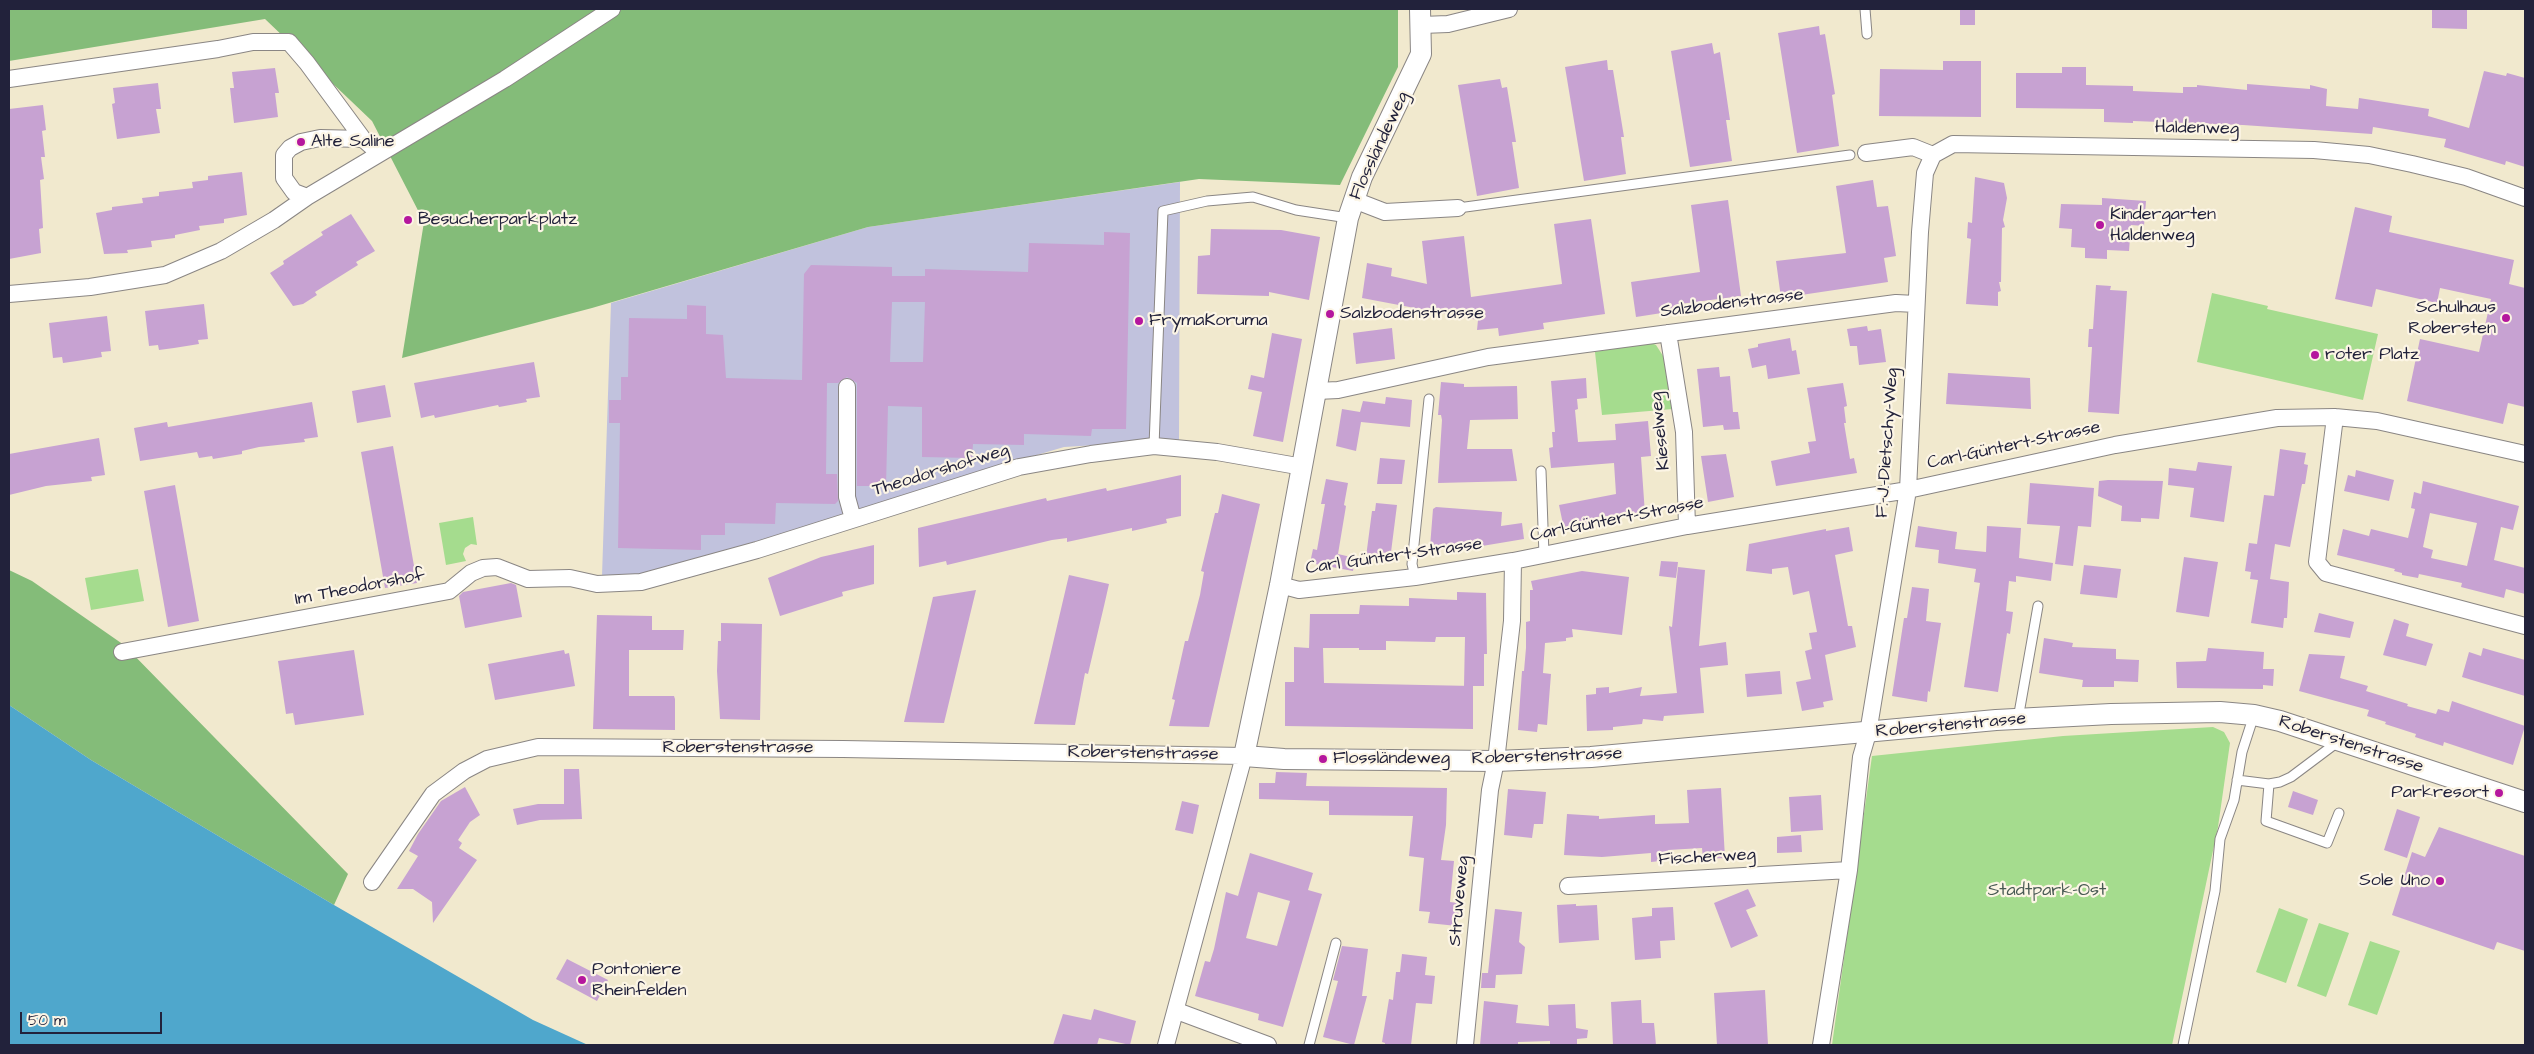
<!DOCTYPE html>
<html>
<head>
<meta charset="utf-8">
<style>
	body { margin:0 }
	#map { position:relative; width:2534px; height:1054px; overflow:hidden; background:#f1e9ce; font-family:"Architects Daughter",sans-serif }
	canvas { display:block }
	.frame { position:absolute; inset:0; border:10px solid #22223b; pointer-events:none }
	.scale { position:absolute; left:20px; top:1012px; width:142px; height:22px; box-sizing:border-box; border:2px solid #22223b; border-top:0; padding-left:6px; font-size:15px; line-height:18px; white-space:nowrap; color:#22223b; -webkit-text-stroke:4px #fcf5e5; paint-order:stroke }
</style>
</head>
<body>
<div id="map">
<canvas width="2534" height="1054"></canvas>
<div class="frame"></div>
<div class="scale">50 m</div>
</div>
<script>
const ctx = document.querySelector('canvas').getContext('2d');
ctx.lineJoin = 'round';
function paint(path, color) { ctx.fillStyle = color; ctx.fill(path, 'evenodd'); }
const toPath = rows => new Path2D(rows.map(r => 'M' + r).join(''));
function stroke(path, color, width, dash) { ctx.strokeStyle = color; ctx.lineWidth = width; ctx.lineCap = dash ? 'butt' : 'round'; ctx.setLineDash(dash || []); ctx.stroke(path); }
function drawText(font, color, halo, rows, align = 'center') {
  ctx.font = font + ' "Architects Daughter",sans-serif'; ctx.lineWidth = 4.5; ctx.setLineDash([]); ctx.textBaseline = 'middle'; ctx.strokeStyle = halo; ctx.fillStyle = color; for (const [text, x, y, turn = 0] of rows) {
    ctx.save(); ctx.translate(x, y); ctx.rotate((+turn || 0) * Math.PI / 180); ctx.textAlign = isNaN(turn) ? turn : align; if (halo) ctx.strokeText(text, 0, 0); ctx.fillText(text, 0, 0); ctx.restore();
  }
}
const industrial = toPath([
	[1180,182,1179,440,1064,447,949,481,791,539,757,541,646,574,602,576,611,303,868,227]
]);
const green = toPath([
	[2212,293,2268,306,2267,309,2378,334,2363,400,2197,362],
	[1649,342,1656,345,1665,359,1673,409,1602,415,1595,352],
	[473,517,477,545,471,544,465,548,463,554,466,561,446,565,439,523],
	[138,569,144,601,91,610,85,578],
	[2213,727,2224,732,2230,743,2218,827,2172,1045,1832,1045,1872,756,2063,736],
	[2279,908,2308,919,2286,983,2256,972],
	[2319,923,2349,933,2326,997,2297,986],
	[2370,941,2400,951,2377,1015,2348,1005]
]);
const forest = toPath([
	[9,9,1398,9,1398,67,1340,185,1199,179,868,227,592,308,402,358,424,222,372,121,265,19,9,61],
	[9,570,32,581,124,645,348,874,334,905,91,760,9,705]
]);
const water = toPath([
	[9,705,91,760,334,905,533,1020,588,1045,9,1045]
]);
const building = toPath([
	[1960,9,1975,9,1975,25,1960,25],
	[2432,9,2467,9,2467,29,2432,28],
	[1819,26,1820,35,1825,34,1835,94,1832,95,1839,146,1797,153,1778,33],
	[1712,43,1714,54,1720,52,1730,120,1726,120,1732,161,1690,167,1671,51],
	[1607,60,1608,70,1613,70,1624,137,1621,137,1626,174,1584,181,1565,67],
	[1943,61,1981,61,1981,117,1879,116,1880,69,1943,70],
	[2062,67,2086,67,2086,85,2133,86,2133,91,2183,93,2183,87,2197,87,2197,85,2247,90,2247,84,2310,89,2310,85,2327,89,2326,106,2358,109,2359,98,2429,109,2428,116,2469,128,2484,71,2506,76,2507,73,2525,78,2525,167,2506,161,2505,165,2444,147,2446,139,2373,127,2372,134,2243,125,2133,121,2133,123,2104,122,2104,109,2016,108,2016,73,2062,73],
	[275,68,279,93,275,93,278,117,234,123,230,88,234,88,232,72],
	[1500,79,1502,88,1507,87,1516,142,1512,142,1519,188,1477,196,1458,85],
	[158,83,161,109,156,109,160,133,117,139,112,104,115,103,113,88],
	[43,105,46,130,42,131,45,157,41,157,44,179,40,180,43,228,39,229,41,253,9,259,9,109],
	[242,172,247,215,224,219,224,223,199,226,200,230,175,235,175,238,151,241,152,247,127,250,128,253,104,254,96,213,112,210,112,207,143,203,142,198,159,196,159,192,193,188,192,182,208,180,208,176],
	[1975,177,2004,183,2007,198,2003,220,2005,227,2002,228,2001,282,1999,282,2001,291,1998,292,1998,306,1966,304,1971,239,1967,238,1968,222,1972,223],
	[1873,180,1877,207,1888,206,1896,256,1884,258,1888,282,1781,298,1776,261,1846,253,1836,186],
	[2102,198,2146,201,2144,226,2131,225,2129,251,2107,250,2107,259,2085,258,2085,248,2071,247,2072,229,2059,228,2061,204,2102,205],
	[1728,200,1741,296,1680,304,1681,310,1636,317,1631,282,1700,272,1691,205],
	[2355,207,2392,216,2389,232,2514,260,2509,284,2525,288,2525,407,2508,403,2503,424,2407,401,2420,339,2479,352,2491,299,2440,288,2437,303,2376,289,2372,307,2335,299],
	[351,214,375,251,356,262,358,265,315,292,317,295,303,304,293,306,270,273,284,264,283,261,323,235,321,232],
	[1591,219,1605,314,1543,323,1544,329,1499,336,1498,328,1477,330,1478,320,1362,298,1367,263,1392,268,1391,276,1427,284,1422,241,1464,236,1471,297,1562,284,1554,224],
	[1211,229,1281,230,1320,237,1309,300,1269,292,1269,296,1197,294,1198,256,1210,255],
	[1104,232,1130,233,1126,429,1092,429,1091,436,1024,434,1024,445,973,444,972,458,922,457,922,407,888,406,886,486,857,486,857,383,847,377,838,383,827,383,826,474,837,474,838,501,835,504,776,503,775,524,725,523,725,535,701,535,701,550,618,548,620,423,609,423,609,400,621,400,621,377,628,377,629,318,687,319,687,305,706,306,706,334,723,335,726,378,802,380,804,274,811,265,892,267,892,276,925,276,925,269,1028,272,1029,243,1104,245],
	[892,302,925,302,923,362,890,362],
	[2096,285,2111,286,2110,290,2127,291,2119,414,2088,412,2092,347,2088,347,2089,329,2093,329],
	[204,304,208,339,198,340,199,344,174,348,159,350,158,345,149,346,145,311],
	[107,316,111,351,101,352,102,357,77,361,63,363,62,357,53,358,49,323],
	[1867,326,1868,331,1881,329,1886,362,1859,365,1857,346,1850,346,1847,329],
	[1392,328,1395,359,1356,364,1353,333],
	[1272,333,1302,339,1283,442,1253,436,1262,392,1248,389,1251,375,1264,378],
	[1790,338,1792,351,1796,350,1800,374,1768,379,1766,365,1752,368,1748,349,1758,347,1758,344],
	[534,362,540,397,526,399,527,402,499,407,498,405,435,418,434,415,421,418,414,383],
	[1719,367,1720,377,1730,376,1733,412,1738,412,1740,429,1724,430,1723,425,1703,427,1697,369],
	[1948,373,2030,378,2031,409,1946,404],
	[1586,378,1587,398,1577,399,1578,409,1575,410,1578,442,1616,440,1615,424,1648,421,1651,456,1641,457,1645,514,1596,517,1597,522,1564,529,1559,505,1616,494,1614,463,1551,468,1549,448,1553,447,1552,432,1555,432,1551,381],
	[1441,382,1464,384,1464,387,1517,386,1518,419,1470,420,1467,449,1512,449,1517,481,1438,483,1442,420,1441,415,1438,415],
	[1843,383,1847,406,1844,407,1846,423,1844,423,1850,459,1854,458,1857,473,1776,486,1771,461,1810,453,1808,442,1816,441,1807,388],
	[385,385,391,417,357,423,352,391],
	[1386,397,1412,400,1410,427,1361,422,1356,451,1336,446,1342,409,1360,412,1363,401,1385,404],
	[312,402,318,437,304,439,305,442,259,447,242,451,242,454,213,459,212,456,199,458,197,452,140,461,134,428,167,422,168,427],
	[99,438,105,475,91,477,92,481,46,486,9,495,9,454],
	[393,446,417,583,385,588,361,452],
	[2280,449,2306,453,2304,464,2308,465,2305,484,2302,484,2290,547,2275,544,2270,579,2289,582,2287,618,2284,618,2283,628,2251,623,2258,580,2250,579,2251,572,2245,571,2249,543,2257,544,2264,495,2274,496],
	[1726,454,1734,497,1708,502,1701,456],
	[1380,458,1405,460,1402,484,1377,484],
	[2198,462,2232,466,2224,522,2190,517,2194,488,2168,485,2169,468,2196,471],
	[2356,470,2394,480,2389,501,2344,491,2348,475,2355,477],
	[1181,475,1181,516,1166,519,1167,523,1132,531,1132,528,1067,542,1067,538,1052,540,947,565,946,561,919,567,918,528,1046,498,1047,501,1106,488,1107,491],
	[1326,479,1348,483,1344,505,1346,506,1338,554,1355,558,1353,571,1310,563,1313,549,1317,550,1325,504,1321,504],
	[2108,480,2163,481,2159,519,2141,518,2141,522,2121,521,2122,506,2098,496,2099,481],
	[2423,481,2519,506,2513,530,2501,527,2494,560,2525,568,2525,594,2506,589,2504,598,2461,587,2462,583,2419,574,2418,578,2402,575,2402,573,2394,571,2395,569,2337,555,2343,529,2369,536,2371,529,2408,538,2415,509,2411,508,2414,492,2421,494],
	[2430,513,2477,523,2467,566,2431,558,2433,550,2423,547],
	[2030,483,2094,488,2091,527,2078,526,2073,566,2055,564,2060,526,2027,524],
	[175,485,199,621,168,627,144,491],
	[1222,494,1260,504,1209,727,1169,726,1175,700,1172,699,1185,641,1188,641,1200,595,1204,572,1201,571,1215,513,1218,513],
	[1376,503,1397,505,1390,560,1366,557,1372,511,1375,511],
	[1436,507,1502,512,1501,526,1522,523,1524,539,1458,550,1430,547,1433,509],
	[1918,526,1957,532,1955,549,1986,552,1987,526,2021,528,2019,558,2053,563,2051,581,2016,576,2016,582,2009,581,2006,611,2013,612,2010,634,2007,633,1998,692,1964,687,1980,583,1974,582,1976,569,1938,563,1939,550,1915,547],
	[1849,527,1853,551,1835,555,1848,626,1852,626,1856,647,1825,655,1833,700,1823,702,1824,707,1802,711,1796,682,1811,679,1805,651,1812,649,1809,633,1817,632,1809,591,1793,595,1788,567,1772,569,1772,574,1746,571,1749,544,1826,529,1826,531],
	[874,545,874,584,842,592,843,596,780,616,768,578,821,557],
	[2184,557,2218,562,2209,617,2176,612],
	[1661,561,1678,562,1676,578,1659,576],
	[2084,565,2121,569,2117,598,2080,594],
	[1678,567,1705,570,1699,646,1726,642,1728,665,1700,668,1704,713,1664,716,1663,721,1643,719,1642,724,1613,727,1613,730,1587,731,1586,695,1596,694,1596,688,1609,687,1609,693,1642,687,1640,696,1677,693,1669,626,1672,627],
	[1582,571,1629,577,1622,635,1572,629,1573,637,1566,638,1566,641,1545,643,1543,673,1551,674,1547,725,1538,724,1537,732,1518,730,1522,671,1524,671,1526,648,1526,622,1530,621,1530,590,1533,590,1531,581],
	[1069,575,1109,584,1104,606,1088,674,1085,673,1075,725,1034,724],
	[511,583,516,585,522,617,465,628,459,596,463,592],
	[1912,587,1929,589,1926,621,1941,623,1930,692,1928,691,1927,702,1892,696,1904,618,1907,618],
	[976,590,944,723,904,722,933,597],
	[1457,592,1486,593,1487,654,1484,654,1484,686,1464,686,1465,637,1436,637,1435,642,1386,641,1386,650,1359,650,1359,648,1311,648,1323,648,1324,683,1473,686,1473,729,1285,726,1285,682,1294,682,1294,647,1309,648,1310,614,1359,614,1360,605,1409,606,1409,598,1457,600],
	[2319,613,2354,622,2350,638,2314,632],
	[597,615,652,616,652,630,684,630,683,650,629,650,629,696,674,696,675,699,675,730,593,729],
	[2394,619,2409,624,2406,636,2433,644,2426,666,2383,655],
	[721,623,762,624,760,720,720,719,717,671,718,641,721,641],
	[2044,638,2073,643,2072,647,2116,649,2116,659,2139,660,2138,682,2114,681,2114,687,2082,687,2083,680,2039,673],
	[2208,648,2264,652,2263,669,2274,669,2273,686,2263,685,2263,689,2177,688,2176,662,2206,661],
	[2483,648,2525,660,2525,696,2462,677,2469,652,2481,656],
	[354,650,364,715,295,725,293,713,286,714,278,661],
	[564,650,565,654,569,653,575,686,495,700,488,664],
	[2309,654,2345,656,2340,678,2368,686,2366,691,2408,704,2407,706,2436,714,2438,709,2449,712,2452,701,2525,726,2513,765,2444,742,2443,746,2415,737,2416,734,2385,724,2386,722,2367,716,2369,710,2299,691],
	[1780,671,1782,694,1747,697,1745,674],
	[564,769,579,769,582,819,540,820,517,825,513,809,538,804,564,804],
	[1276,772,1307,773,1306,786,1447,788,1446,825,1441,860,1454,861,1450,902,1466,904,1459,908,1457,926,1428,923,1430,912,1419,911,1424,858,1409,856,1413,816,1329,815,1329,801,1259,799,1259,783,1275,783],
	[465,787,480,815,470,822,458,840,462,843,459,848,477,860,433,923,432,902,413,889,397,889,418,856,409,851,418,834,441,801],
	[1721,788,1725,858,1703,859,1702,848,1668,850,1669,860,1651,862,1651,853,1602,857,1564,855,1567,814,1599,816,1599,819,1655,815,1655,824,1689,823,1687,790],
	[1508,789,1546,792,1543,824,1534,824,1532,838,1504,835],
	[2293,791,2318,800,2313,815,2288,807],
	[1821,795,1823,830,1791,832,1789,797],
	[1182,801,1199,805,1193,834,1175,830],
	[2397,809,2420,817,2407,858,2384,850],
	[2439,827,2525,856,2525,951,2497,942,2494,950,2392,915,2412,852,2425,857],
	[1801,835,1802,852,1777,853,1777,837],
	[1250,853,1313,873,1308,890,1322,894,1283,1027,1258,1020,1259,1014,1195,996,1205,961,1210,962,1214,949,1226,892,1238,896],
	[1258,892,1290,901,1277,946,1246,938],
	[1748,889,1756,906,1746,910,1758,936,1731,948,1714,903],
	[1576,904,1576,906,1597,905,1599,940,1559,943,1557,905],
	[1673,907,1675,940,1660,941,1661,958,1635,960,1632,918,1652,916,1652,908],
	[1495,909,1522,912,1519,942,1525,947,1522,974,1496,975,1495,988,1481,988,1482,973,1488,973],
	[1342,946,1368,949,1362,996,1367,996,1354,1045,1323,1037,1338,981,1333,980],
	[1402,954,1427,957,1425,975,1435,976,1432,1004,1416,1003,1411,1045,1385,1045,1385,1043,1382,1042,1389,999,1393,1000,1396,972,1400,972],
	[567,959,608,980,597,1001,556,979],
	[1765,990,1768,1045,1717,1045,1714,993],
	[1641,1000,1642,1023,1654,1023,1656,1045,1613,1045,1611,1002],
	[1484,1001,1518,1005,1516,1023,1549,1026,1548,1005,1575,1004,1576,1028,1588,1030,1587,1038,1577,1039,1577,1045,1550,1045,1550,1041,1518,1042,1518,1045,1480,1045],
	[1094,1009,1136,1021,1130,1045,1099,1038,1097,1045,1053,1045,1063,1014,1091,1020]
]);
const service = toPath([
	[1865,9,1867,34],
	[1458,208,1850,155],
	[1154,446,1163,211,1207,201,1253,197,1296,210,1348,218],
	[1541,471,1544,555],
	[1415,577,1412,564,1429,399],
	[2018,719,2038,606],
	[2237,780,2269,784,2280,782,2291,777,2339,741],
	[2269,784,2266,821,2327,843,2339,813],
	[1309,1045,1336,943],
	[2183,1045,2215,891,2220,839,2234,800,2242,752,2254,715]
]);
const minor = toPath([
	[1422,25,1448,24,1509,9],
	[9,79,218,49,253,42,289,42,307,63,363,139,379,153],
	[1866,153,1913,147,1933,155],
	[1933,155,1953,144,2314,150,2369,155,2412,164,2466,177,2525,198],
	[307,197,294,192,284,178,284,155,290,148,301,142,320,138,363,139],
	[1354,200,1385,212,1458,208],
	[9,294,90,287,165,275,221,251,274,220,307,197,505,79,612,9],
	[1668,333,1684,432,1687,526],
	[847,387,847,497,853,519],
	[1317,391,1338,390,1488,357,1896,303,1916,304],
	[2335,417,2317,562,2326,573,2525,626],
	[1280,585,1299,590,1415,577,1513,561,1687,526,1908,490,2115,445,2277,418,2335,417,2377,421,2525,454],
	[122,652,449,591,471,573,483,568,497,567,528,579,570,578,597,584,641,582,757,550,1019,467,1091,454,1154,446,1217,452,1303,467],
	[372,882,433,794,464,771,487,759,538,747,843,749,1244,756,1166,1045],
	[1568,886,1849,870],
	[1177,1011,1268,1045],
	[1465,1045,1490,790,1496,761,1512,621,1513,561],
	[1821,1045,1849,870,1861,757,1868,733,1908,490,1920,232,1925,173,1933,155]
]);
const tertiary = toPath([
	[1420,9,1421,54,1362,177,1348,218,1280,585,1244,756,1284,759,1496,761,1591,757,1996,720,2111,714,2220,712,2254,715,2280,721,2525,802]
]);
const markers = [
	[301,142,5,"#b5179e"],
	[408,220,5,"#b5179e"],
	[2100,225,5,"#b5179e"],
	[1330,314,5,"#b5179e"],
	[2506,318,5,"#b5179e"],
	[1139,321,5,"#b5179e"],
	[2315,355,5,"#b5179e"],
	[1323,759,5,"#b5179e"],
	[2499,793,5,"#b5179e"],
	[2440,881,5,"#b5179e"],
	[582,980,5,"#b5179e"]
];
const streetNames = [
	["Haldenweg",2197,129,1],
	["Flossländeweg",1380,146,-65],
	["Salzbodenstrasse",1732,304,-7],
	["Kieselweg",1661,431,-96],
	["F.-J.-Dietschy-Weg",1888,443,-86],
	["Carl-Güntert-Strasse",2014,446,-12],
	["Theodorshofweg",941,471,-17],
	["Carl-Güntert-Strasse",1617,520,-11],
	["Carl Güntert-Strasse",1394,557,-8],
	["Im Theodorshof",360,588,-11],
	["Roberstenstrasse",1951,726,-5],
	["Roberstenstrasse",2351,745,18],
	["Roberstenstrasse",738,748],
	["Roberstenstrasse",1143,754,1],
	["Roberstenstrasse",1547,757,-2],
	["Fischerweg",1707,858,-3],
	["Struveweg",1460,901,-85]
];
const poiNames = [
	["Alte Saline",311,142],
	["Kindergarten",2110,215],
	["Haldenweg",2110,236],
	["Besucherparkplatz",418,220],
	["Schulhaus",2496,308,"right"],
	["Robersten",2496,329,"right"],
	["Salzbodenstrasse",1340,314],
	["FrymaKoruma",1149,321],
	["roter Platz",2325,355],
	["Flossländeweg",1333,759],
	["Parkresort",2489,793,"right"],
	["Sole Uno",2430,881,"right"],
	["Pontoniere",592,970],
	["Rheinfelden",592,991]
];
const parkNames = [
	["Stadtpark-Ost",2047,891]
];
paint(industrial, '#c1c2dd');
paint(green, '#a5dc8e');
paint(forest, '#84bc79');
paint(water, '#4fa7cc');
paint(building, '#c7a2d2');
stroke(service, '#8a8684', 11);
stroke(minor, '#8a8684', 18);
stroke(tertiary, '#8a8684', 22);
stroke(service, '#fff', 9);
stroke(minor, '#fff', 16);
stroke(tertiary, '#fff', 20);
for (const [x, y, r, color] of markers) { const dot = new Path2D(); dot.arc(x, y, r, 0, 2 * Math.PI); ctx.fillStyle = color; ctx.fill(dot); stroke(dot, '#fcf5e5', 2); }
drawText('18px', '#22223b', '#fcf5e5', streetNames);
drawText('18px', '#22223b', '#fcf5e5', poiNames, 'left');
drawText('18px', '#495a54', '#fcf5e5', parkNames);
</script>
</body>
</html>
